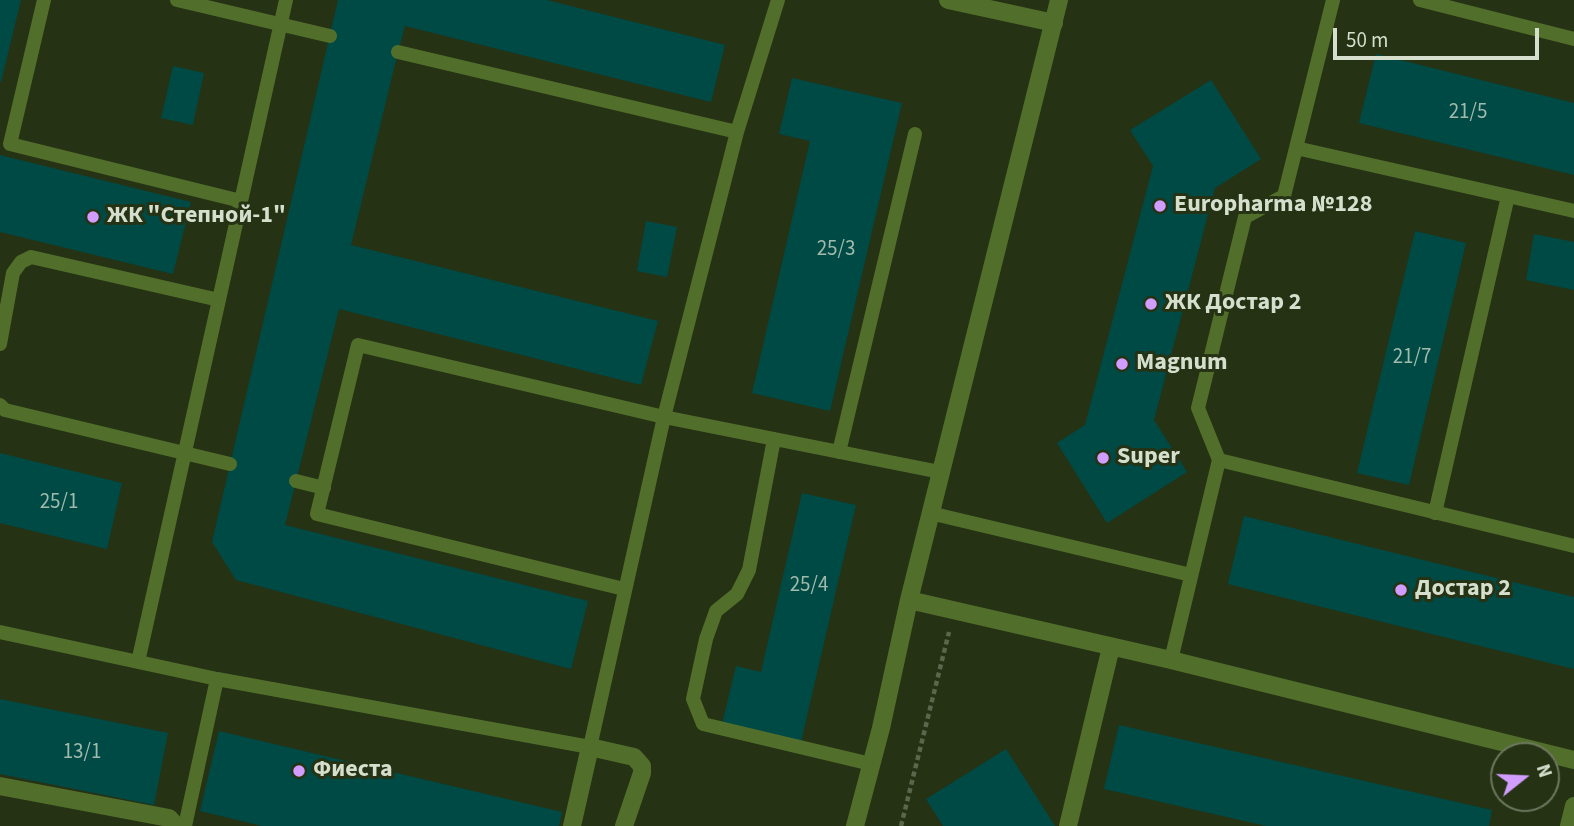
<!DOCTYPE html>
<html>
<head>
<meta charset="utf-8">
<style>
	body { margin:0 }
	#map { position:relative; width:1574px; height:826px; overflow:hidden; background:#253214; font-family:"Source Sans 3",sans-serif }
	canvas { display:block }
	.north { position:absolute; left:1490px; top:742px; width:70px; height:70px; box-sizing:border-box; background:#253214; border:2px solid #6c775e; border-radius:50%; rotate:72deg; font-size:19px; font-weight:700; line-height:28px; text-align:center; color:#d6dfcd }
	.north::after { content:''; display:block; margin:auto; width:24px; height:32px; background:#d19dfe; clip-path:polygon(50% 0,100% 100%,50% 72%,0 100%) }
	.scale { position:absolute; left:1333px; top:28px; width:206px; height:32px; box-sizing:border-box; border:4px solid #d6dfcd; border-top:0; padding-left:9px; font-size:21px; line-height:24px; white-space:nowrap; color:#d6dfcd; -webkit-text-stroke:5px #253214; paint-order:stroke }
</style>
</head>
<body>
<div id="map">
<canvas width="1574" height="826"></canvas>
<div class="north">N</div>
<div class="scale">50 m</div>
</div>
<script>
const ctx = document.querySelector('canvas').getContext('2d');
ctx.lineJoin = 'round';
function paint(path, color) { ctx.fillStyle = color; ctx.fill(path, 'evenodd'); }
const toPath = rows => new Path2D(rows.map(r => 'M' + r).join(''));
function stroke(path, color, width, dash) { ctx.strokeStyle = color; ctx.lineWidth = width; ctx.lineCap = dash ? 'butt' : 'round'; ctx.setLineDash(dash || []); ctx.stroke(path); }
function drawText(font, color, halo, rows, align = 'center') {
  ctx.font = font + ' "Source Sans 3",sans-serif'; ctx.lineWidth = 6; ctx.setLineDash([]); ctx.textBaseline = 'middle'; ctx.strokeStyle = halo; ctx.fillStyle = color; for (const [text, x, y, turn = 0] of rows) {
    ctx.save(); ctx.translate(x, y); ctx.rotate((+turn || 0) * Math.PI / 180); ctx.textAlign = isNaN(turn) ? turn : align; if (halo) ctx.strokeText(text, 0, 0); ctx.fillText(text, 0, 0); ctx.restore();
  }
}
const building = toPath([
	[0,0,21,0,1,82,0,82],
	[338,0,547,0,725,45,711,102,405,26,398,52,351,245,658,321,641,385,339,309,285,525,588,601,571,669,236,580,212,542],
	[1376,54,1574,103,1574,175,1359,123],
	[173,66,204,73,193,125,161,118],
	[792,78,902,103,830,411,752,393,810,141,779,134],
	[1211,80,1261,159,1215,188,1154,420,1187,472,1107,523,1057,443,1085,425,1153,166,1130,130],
	[0,155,191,202,173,274,0,232],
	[646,221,677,227,667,277,637,271],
	[1415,231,1466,243,1409,485,1357,473],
	[1534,234,1574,242,1574,290,1526,280],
	[0,453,122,483,107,549,0,523],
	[802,493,856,505,801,742,722,724,736,666,761,672],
	[1244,516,1574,597,1574,669,1228,584],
	[0,699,168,733,154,805,0,774],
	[1119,725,1492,810,1489,826,1266,826,1104,789],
	[219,731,562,812,559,826,262,826,200,811],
	[1006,749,1055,826,943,826,926,799]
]);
const path = toPath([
	[901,826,949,632]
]);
const service = toPath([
	[44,0,10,144,241,201],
	[177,0,330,36],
	[778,0,737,132,664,417,940,472],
	[1420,0,1574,39],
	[398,52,737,132],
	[1296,148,1574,211],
	[0,344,13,273,21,262,31,257,219,300],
	[0,405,5,410,230,464],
	[774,439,749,570,737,594,716,611,706,639,693,699,703,724,871,764],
	[839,452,915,134],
	[1219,460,1574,546],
	[296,481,324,488],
	[930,513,1191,575],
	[1435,513,1508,196],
	[0,632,217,679,590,747,664,417,358,345,317,514,624,589],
	[1171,660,1219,460,1198,408,1245,217,1284,196,1333,0],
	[138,662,286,0],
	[185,826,217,679]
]);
const minor = toPath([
	[909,600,1171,660,1574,760],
	[0,786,169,818,176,826],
	[572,826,590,747,634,757,642,766,642,773,624,826],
	[855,826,881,728,909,600,1059,0],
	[1068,826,1111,647],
	[1569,826,1574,806]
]);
const tertiary = toPath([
	[948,0,1054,23]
]);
const markers = [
	[1160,206,7,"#d19dfe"],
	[93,217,7,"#d19dfe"],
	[1151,304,7,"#d19dfe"],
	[1122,364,7,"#d19dfe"],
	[1103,458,7,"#d19dfe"],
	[1401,590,7,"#d19dfe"],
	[299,771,7,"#d19dfe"]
];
const numberNames = [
	["21/5",1468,113],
	["25/3",836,250],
	["21/7",1412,358],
	["25/1",59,503],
	["25/4",809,586],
	["13/1",82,753]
];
const poiNames = [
	["Europharma №128",1174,206],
	["ЖК \"Степной-1\"",107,217],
	["ЖК Достар 2",1165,304],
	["Magnum",1136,364],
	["Super",1117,458],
	["Достар 2",1415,590],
	["Фиеста",313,771]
];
paint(building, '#004a45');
stroke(path, '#5b674c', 4.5, [5, 3.5]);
stroke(service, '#526e2b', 14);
stroke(minor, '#526e2b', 18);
stroke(tertiary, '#526e2b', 18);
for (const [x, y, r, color] of markers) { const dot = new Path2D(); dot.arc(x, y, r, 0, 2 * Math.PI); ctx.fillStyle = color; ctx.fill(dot); stroke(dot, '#253214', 2.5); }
drawText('21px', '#a0baab', null, numberNames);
drawText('bold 24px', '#d6dfcd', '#253214', poiNames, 'left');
</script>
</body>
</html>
